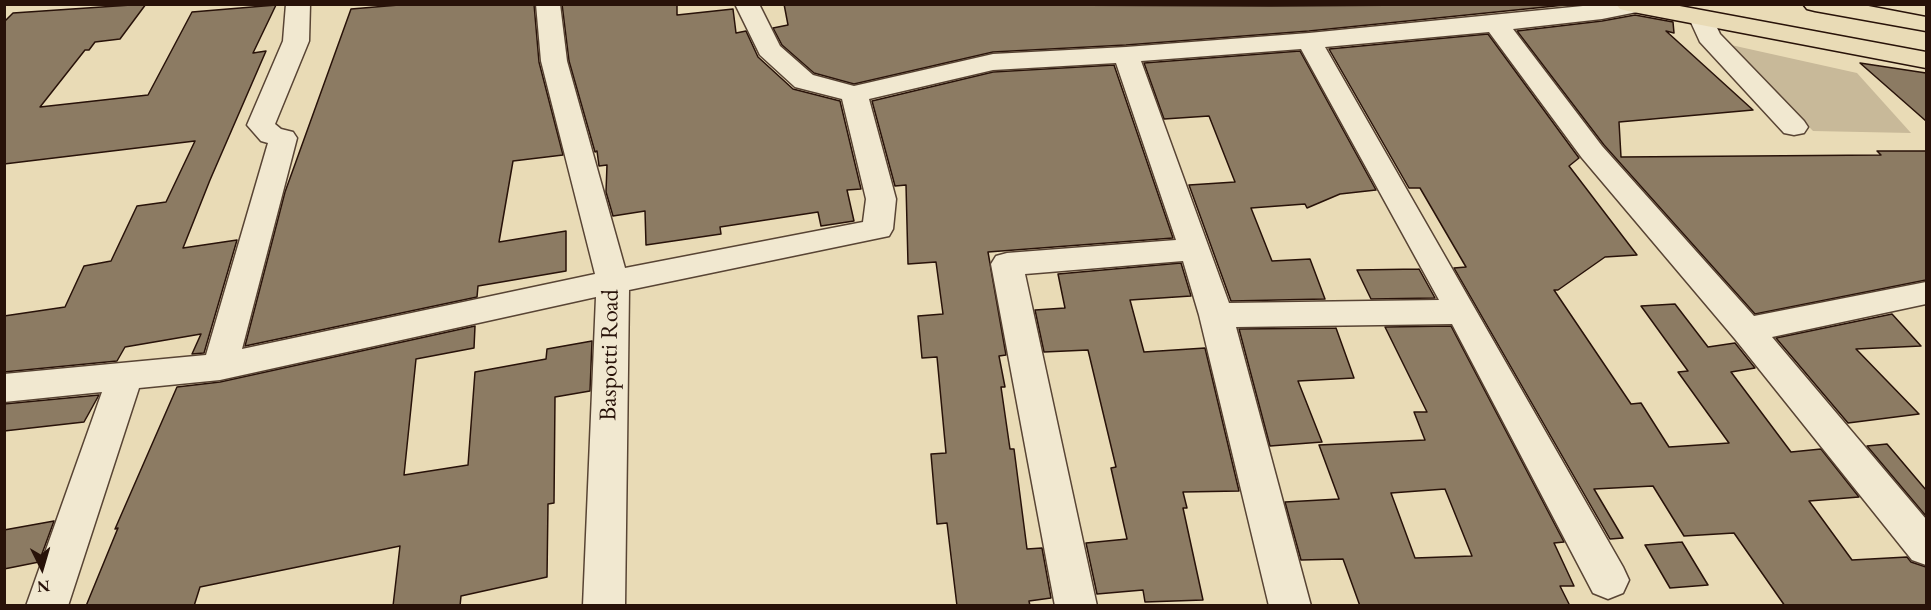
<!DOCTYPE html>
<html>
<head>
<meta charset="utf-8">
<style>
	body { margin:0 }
	#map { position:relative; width:1931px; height:610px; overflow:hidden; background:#e9dbb6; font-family:"EB Garamond",serif }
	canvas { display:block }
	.frame { position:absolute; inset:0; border:6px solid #281209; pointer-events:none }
	.north { position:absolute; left:12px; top:538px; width:60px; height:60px; -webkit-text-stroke:4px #f1e8d0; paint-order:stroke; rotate:175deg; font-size:16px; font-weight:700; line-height:24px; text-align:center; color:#281209 }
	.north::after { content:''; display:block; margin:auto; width:21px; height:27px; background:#281209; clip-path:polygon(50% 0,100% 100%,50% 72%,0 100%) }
</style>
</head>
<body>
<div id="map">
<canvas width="1931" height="610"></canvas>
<div class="frame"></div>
<div class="north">N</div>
</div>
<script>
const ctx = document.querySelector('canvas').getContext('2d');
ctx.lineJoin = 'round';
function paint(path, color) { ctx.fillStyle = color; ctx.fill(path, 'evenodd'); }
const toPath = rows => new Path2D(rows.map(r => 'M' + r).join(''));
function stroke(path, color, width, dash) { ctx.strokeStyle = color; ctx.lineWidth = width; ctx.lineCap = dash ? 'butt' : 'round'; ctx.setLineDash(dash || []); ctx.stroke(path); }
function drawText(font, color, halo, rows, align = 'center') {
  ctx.font = font + ' "EB Garamond",serif'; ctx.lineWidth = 4.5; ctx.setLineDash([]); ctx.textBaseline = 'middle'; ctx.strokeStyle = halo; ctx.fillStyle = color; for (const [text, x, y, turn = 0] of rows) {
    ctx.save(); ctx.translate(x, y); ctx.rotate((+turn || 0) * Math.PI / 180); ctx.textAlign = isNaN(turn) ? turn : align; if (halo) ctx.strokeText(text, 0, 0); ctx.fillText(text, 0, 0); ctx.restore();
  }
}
const green = toPath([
	[1731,45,1857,73,1911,133,1813,131]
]);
const building = toPath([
	[146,4,120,39,95,42,89,50,85,50,40,107,148,95,192,12,276,5,253,53,266,51,210,180,183,248,237,240,204,353,192,354,201,334,125,347,117,361,4,372,4,316,65,307,84,266,111,261,137,206,166,202,195,141,4,164,4,22,13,13,146,4],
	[411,4,534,4,539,62,563,155,513,161,499,242,566,231,566,271,478,286,477,297,245,346,285,192,351,9,411,4],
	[562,4,677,4,677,15,733,9,736,33,746,31,758,57,793,89,840,101,861,189,847,190,854,221,821,226,818,212,720,227,721,234,646,245,645,211,613,216,606,192,607,165,599,166,597,151,595,152,569,61,562,4],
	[784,4,1271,6,1575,4,1309,31,1126,45,993,52,854,84,814,73,782,45,773,28,788,25,784,4],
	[1635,15,1673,22,1674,33,1666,31,1753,110,1619,122,1621,157,1881,155,1877,151,1926,151,1926,280,1755,314,1604,145,1517,31,1602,21,1635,15],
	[1488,34,1579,158,1569,166,1637,255,1605,257,1558,290,1554,290,1631,404,1641,403,1669,447,1729,443,1678,372,1688,371,1641,306,1675,304,1708,347,1735,343,1755,368,1731,372,1791,452,1821,449,1859,497,1809,501,1852,560,1907,557,1911,562,1926,567,1926,606,1785,606,1734,533,1684,536,1653,486,1594,489,1623,538,1610,539,1454,268,1466,267,1420,188,1409,188,1329,49,1488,34],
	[1300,51,1376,190,1340,194,1307,208,1305,204,1251,208,1272,261,1310,259,1325,299,1231,301,1189,185,1235,182,1209,116,1164,119,1144,63,1300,51],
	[1860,63,1926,73,1926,121,1860,63],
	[1114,65,1173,238,988,252,1006,355,999,356,1005,387,1001,387,1010,449,1014,449,1027,549,1042,548,1051,598,1029,601,1030,606,957,606,947,523,937,524,931,454,946,453,937,357,922,358,918,316,943,314,936,262,908,264,906,185,895,186,872,101,993,72,1114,65],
	[1181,263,1191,296,1130,300,1144,352,1205,348,1239,491,1183,492,1187,508,1183,508,1203,600,1145,602,1143,590,1097,594,1086,543,1127,539,1111,468,1116,467,1088,350,1044,352,1035,310,1065,308,1058,274,1181,263],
	[1419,269,1435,298,1371,299,1357,270,1419,269],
	[1892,314,1921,346,1856,349,1919,414,1848,423,1776,338,1892,314],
	[475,326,474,348,416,359,404,475,468,465,475,372,546,359,547,349,592,341,590,391,555,397,554,503,548,504,547,577,461,596,460,606,393,606,400,546,200,587,194,606,86,606,118,528,115,529,177,387,220,382,475,326],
	[1451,326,1564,542,1554,543,1574,586,1560,586,1570,606,1360,606,1343,559,1301,560,1285,502,1339,499,1319,445,1425,440,1414,412,1427,412,1385,327,1451,326],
	[1445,489,1472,556,1415,558,1391,493,1445,489],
	[1336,328,1354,378,1298,381,1322,442,1270,446,1239,329,1336,328],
	[99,395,84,422,4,431,4,404,99,395],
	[1887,444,1926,490,1926,516,1867,446,1887,444],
	[54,521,39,562,4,569,4,530,54,521],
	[1682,542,1708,585,1670,588,1645,545,1682,542]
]);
const minor = toPath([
	[286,4,310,4,309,41,275,124,281,129,293,132,297,138,242,349,595,274,541,61,536,4,560,4,567,61,625,268,863,222,866,199,842,99,795,87,760,55,735,4,759,4,780,46,813,75,854,86,993,54,1126,47,1309,33,1603,4,1644,4,1642,11,1602,19,1513,29,1602,146,1754,316,1926,282,1926,304,1772,337,1926,519,1926,565,1912,560,1735,339,1582,158,1489,32,1325,47,1623,567,1629,580,1623,593,1608,599,1593,593,1452,324,1236,327,1311,606,1269,606,1199,315,1183,261,1025,274,1097,606,1055,606,991,264,996,256,1007,253,1176,240,1116,63,993,70,869,99,896,199,893,229,889,236,629,290,625,606,583,606,596,297,220,380,139,388,68,606,26,606,102,392,4,402,4,374,206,355,268,143,261,141,247,125,283,41,286,4],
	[1301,49,1439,300,1229,303,1141,61,1301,49],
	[1701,11,1710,13,1720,34,1804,121,1808,127,1804,133,1794,135,1784,133,1700,42,1689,18,1692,13,1701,11]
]);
const highway = toPath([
	[1616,4,1669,4,1926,52,1926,68,1628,11,1620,9,1616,4],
	[1803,4,1858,4,1926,17,1926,31,1815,11,1807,9,1803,4]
]);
const streetNames = [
	["Baspotti Road",610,355,-89]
];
paint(green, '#c8b999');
paint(building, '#8c7b63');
stroke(building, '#281209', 1.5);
stroke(minor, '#584434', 3);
stroke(highway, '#281209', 3);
paint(minor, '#f1e8d0');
paint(highway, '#e9dbb6');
drawText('24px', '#281209', '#f1e8d0', streetNames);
</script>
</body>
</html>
